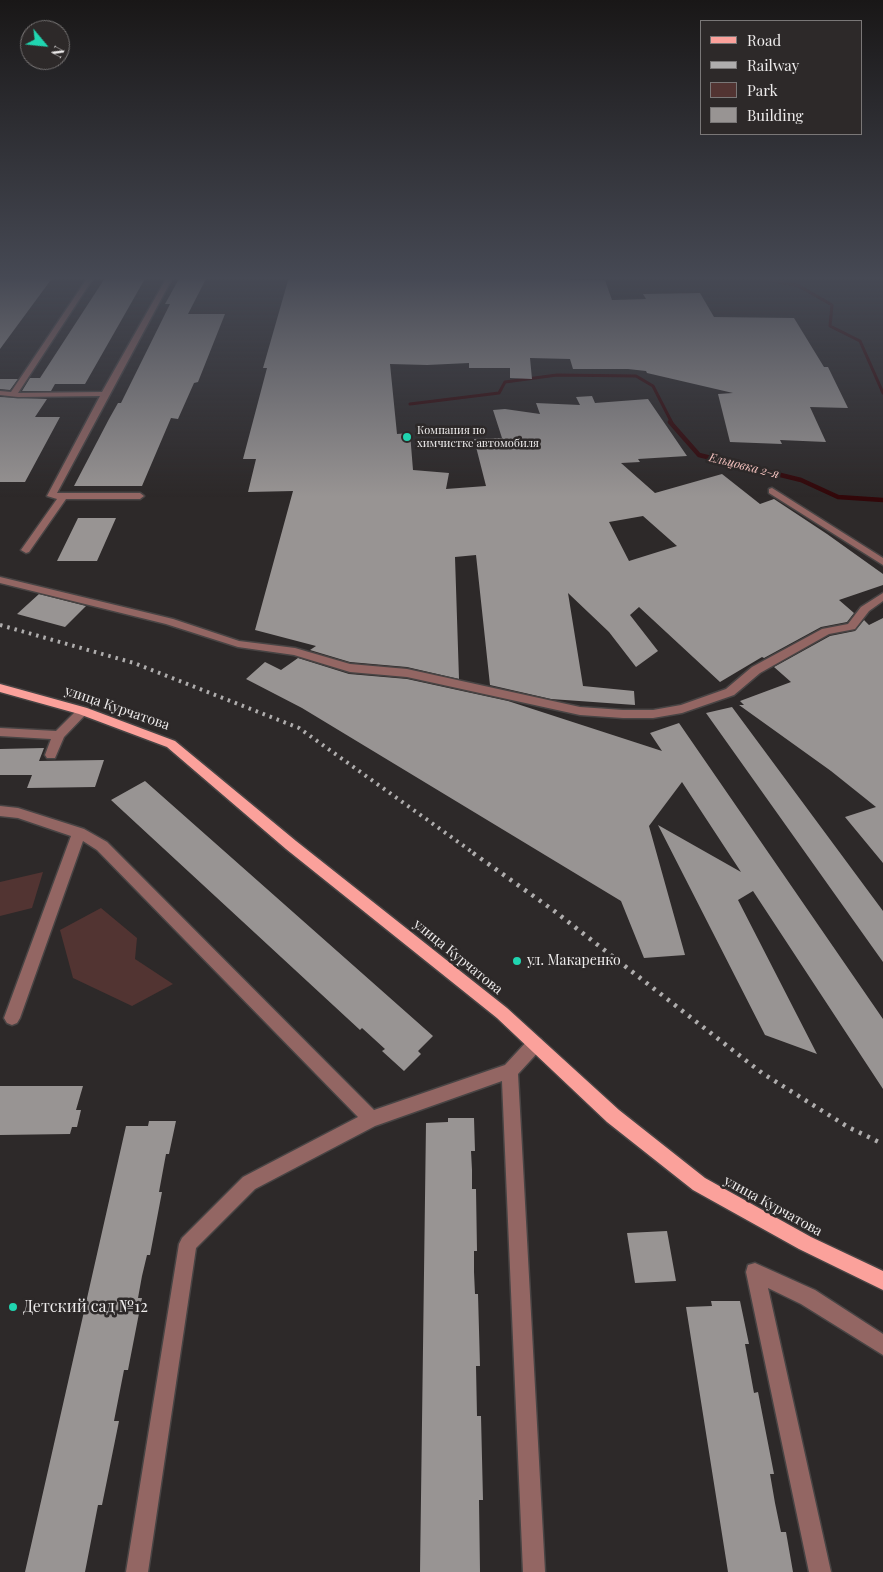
<!DOCTYPE html>
<html>
<head>
<meta charset="utf-8">
<style>
	body { margin:0 }
	#map { position:relative; width:883px; height:1572px; overflow:hidden; background:#2d2929; font-family:"Playfair Display",serif }
	canvas { display:block }
	.legend { position:absolute; left:700px; top:20px; width:162px; height:115px; box-sizing:border-box; background:#2d2929; border:1px solid #7a7777; margin:0; padding:6px 9px; list-style:none; font-size:15px; color:#eeecec }
	.legend li { display:flex; align-items:center; gap:10px; height:25px }
	.legend b { width:25px; border:1px solid #7a7777 }
	.north { position:absolute; left:20px; top:20px; width:50px; height:50px; box-sizing:border-box; background:#2d2929; border:1px solid #7a7777; border-radius:50%; rotate:118deg; font-size:14px; font-weight:700; line-height:20px; text-align:center; color:#eeecec }
	.north::after { content:''; display:block; margin:auto; width:18px; height:22px; background:#20d5b0; clip-path:polygon(50% 0,100% 100%,50% 72%,0 100%) }
</style>
</head>
<body>
<div id="map">
<canvas width="883" height="1572"></canvas>
<ul class="legend">
<li><b style="height:6px;background:#fba19b"></b>Road</li>
<li><b style="height:6px;background:#afadad"></b>Railway</li>
<li><b style="height:14px;background:#523432"></b>Park</li>
<li><b style="height:14px;background:#989493"></b>Building</li>
</ul>
<div class="north">N</div>
</div>
<script>
const ctx = document.querySelector('canvas').getContext('2d');
ctx.lineJoin = 'round';
function paint(path, color) { ctx.fillStyle = color; ctx.fill(path, 'evenodd'); }
const toPath = rows => new Path2D(rows.map(r => 'M' + r).join(''));
function stroke(path, color, width, dash) { ctx.strokeStyle = color; ctx.lineWidth = width; ctx.lineCap = dash ? 'butt' : 'round'; ctx.setLineDash(dash || []); ctx.stroke(path); }
function drawText(font, color, halo, rows, align = 'center') {
  ctx.font = font + ' "Playfair Display",serif'; ctx.lineWidth = 5; ctx.setLineDash([]); ctx.textBaseline = 'middle'; ctx.strokeStyle = halo; ctx.fillStyle = color; for (const [text, x, y, turn = 0] of rows) {
    ctx.save(); ctx.translate(x, y); ctx.rotate((+turn || 0) * Math.PI / 180); ctx.textAlign = isNaN(turn) ? turn : align; if (halo) ctx.strokeText(text, 0, 0); ctx.fillText(text, 0, 0); ctx.restore();
  }
}
const green = toPath([
	[43,872,32,908,0,916,0,882],
	[101,908,137,938,135,959,173,984,132,1006,73,978,60,930]
]);
const streamFar1 = toPath([
	[757,277,799,286,832,305,830,326,860,341,883,393],
	[410,404,499,393,505,382,557,375,636,376,653,386,672,423]
]);
const stream = toPath([
	[670,422,699,455,801,480,838,497,883,500]
]);
const building = toPath([
	[0,277,53,277,0,349],
	[146,277,85,384,55,384,51,391,22,391,30,378,40,378,105,278],
	[180,277,207,277,188,314,225,314,198,382,194,383,178,419,171,418,142,486,74,486,109,419,118,403,121,403,170,304,165,304],
	[289,277,569,277,570,280,605,280,612,300,646,299,643,294,700,293,714,317,794,318,824,367,828,367,848,408,810,407,826,442,780,440,782,444,730,442,718,394,733,393,647,373,646,371,628,369,573,369,570,359,530,358,532,379,510,378,510,368,469,368,469,363,427,365,390,364,397,434,410,433,413,470,449,473,446,489,486,486,474,439,502,438,493,410,505,409,540,414,536,403,580,405,576,397,592,396,595,403,648,399,687,456,638,459,640,462,621,463,655,493,722,474,760,504,774,499,827,534,883,574,883,585,839,600,854,613,847,622,821,627,764,658,762,657,720,682,639,607,630,615,658,651,636,667,609,632,568,593,583,686,634,691,635,705,551,699,490,685,476,555,455,557,459,679,407,667,350,662,310,650,316,646,255,630,293,491,248,492,256,459,243,459,267,368,263,368],
	[643,516,677,546,629,561,609,522],
	[0,379,18,379,10,390,0,389],
	[0,397,47,399,35,417,60,417,25,482,0,482],
	[78,518,116,518,97,561,57,561],
	[39,594,86,606,65,627,17,614],
	[883,618,883,863,845,817,876,807,831,771,739,705,744,705,740,701,791,682,774,667,830,636,855,631,864,620,869,625],
	[298,658,349,674,407,679,508,701,662,751,650,733,679,723,883,1019,883,1089,753,891,738,900,817,1054,765,1035,658,825,741,872,682,782,649,826,685,955,644,958,621,901,302,708,246,679,265,662,281,670],
	[732,707,883,911,883,962,706,713],
	[44,748,39,761,104,760,95,787,27,788,32,775,0,775,0,749],
	[145,781,433,1036,418,1051,421,1054,404,1071,382,1051,385,1049,362,1028,360,1030,111,800],
	[0,1086,83,1086,76,1110,81,1110,77,1127,72,1127,70,1134,0,1135],
	[448,1118,474,1118,475,1151,471,1151,472,1170,472,1189,476,1189,477,1251,474,1251,474,1272,475,1294,478,1294,480,1366,476,1366,477,1416,481,1416,483,1500,479,1500,480,1572,420,1572,426,1123,448,1122],
	[149,1121,176,1121,169,1154,166,1154,159,1192,162,1192,150,1255,147,1255,142,1276,138,1298,142,1298,128,1370,124,1370,114,1421,119,1421,102,1505,98,1505,85,1572,25,1572,126,1126,148,1126],
	[667,1231,676,1281,635,1283,627,1233],
	[711,1301,740,1301,749,1344,745,1344,754,1393,758,1392,774,1474,770,1474,775,1503,781,1532,786,1532,793,1572,728,1572,686,1307,712,1306]
]);
const minor = toPath([
	[88,277,94,277,18,393,102,392,167,277,173,277,57,493,140,493,144,496,140,499,66,499,29,552,26,553,21,550,57,499,47,496,100,396,18,397,0,395,0,391,11,392,88,277],
	[772,488,883,558,883,565,769,493,769,489,772,488],
	[0,577,173,619,239,641,295,648,350,664,407,669,580,707,623,710,653,710,681,705,726,689,752,667,822,629,848,624,861,607,883,593,883,601,869,611,855,629,829,634,760,673,734,695,682,713,653,718,623,718,580,715,407,677,350,672,294,655,238,647,166,624,0,583,0,577],
	[83,707,89,711,64,737,55,758,47,758,45,755,51,739,0,736,0,728,56,731,79,708,83,707],
	[0,806,18,808,84,829,107,842,374,1110,505,1065,529,1039,535,1037,541,1039,543,1044,541,1049,518,1074,545,1572,523,1572,502,1081,375,1126,255,1189,196,1248,148,1572,126,1572,179,1244,182,1238,243,1177,358,1117,97,850,83,841,20,1018,17,1023,12,1025,7,1023,4,1018,71,836,18,818,0,816,0,806],
	[755,1263,815,1290,883,1334,883,1355,801,1304,768,1288,831,1572,809,1572,746,1272,748,1265,755,1263]
]);
const major = toPath([
	[0,684,87,708,175,741,296,841,507,1008,619,1110,705,1178,811,1237,883,1271,883,1290,799,1249,693,1190,607,1122,497,1018,286,849,167,747,79,714,0,692,0,684]
]);
const railFar1 = toPath([
	[0,625,134,663,299,728,475,854]
]);
const rail = toPath([
	[473,853,553,910,762,1073,848,1127,883,1144]
]);
const markers = [
	[407,437,5,"#20d5b0"],
	[517,961,5,"#20d5b0"],
	[13,1307,5,"#20d5b0"]
];
const farPoinames = [
	["Компания по",417,431],
	["химчистке автомобиля",417,444]
];
const farWaternames = [
	["Ельцовка 2-я",744,466,14]
];
const streetNames = [
	["улица Курчатова",117,708,19],
	["улица Курчатова",458,957,39],
	["улица Курчатова",773,1206,29]
];
const poiNames = [
	["ул. Макаренко",527,961]
];
const nearPoinames = [
	["Детский сад №12",23,1307]
];
paint(green, '#523432');
stroke(streamFar1, '#320709', 3);
stroke(stream, '#320709', 4.5);
paint(building, '#989493');
stroke(minor, '#484444', 3);
stroke(major, '#484444', 3);
paint(minor, '#936663');
paint(major, '#fba19b');
stroke(railFar1, '#afadad', 4, [2.5, 5]);
stroke(rail, '#afadad', 4.5, [3, 6]);
const sky = ctx.createLinearGradient(0, 0, 0, 497);
sky.addColorStop(0, '#191717');
sky.addColorStop(0.56, '#464954');
sky.addColorStop(1, '#46495400');
ctx.fillStyle = sky;
ctx.fillRect(0, 0, 883, 497);
for (const [x, y, r, color] of markers) { const dot = new Path2D(); dot.arc(x, y, r, 0, 2 * Math.PI); ctx.fillStyle = color; ctx.fill(dot); stroke(dot, '#2d2929', 2); }
drawText('11px', '#eeecec', '#2d2929', farPoinames, 'left');
drawText('italic 12px', '#f7c4c0', '#2d2929', farWaternames);
drawText('14px', '#eeecec', '#2d2929', streetNames);
drawText('14px', '#eeecec', '#2d2929', poiNames, 'left');
drawText('16px', '#eeecec', '#2d2929', nearPoinames, 'left');
</script>
</body>
</html>
